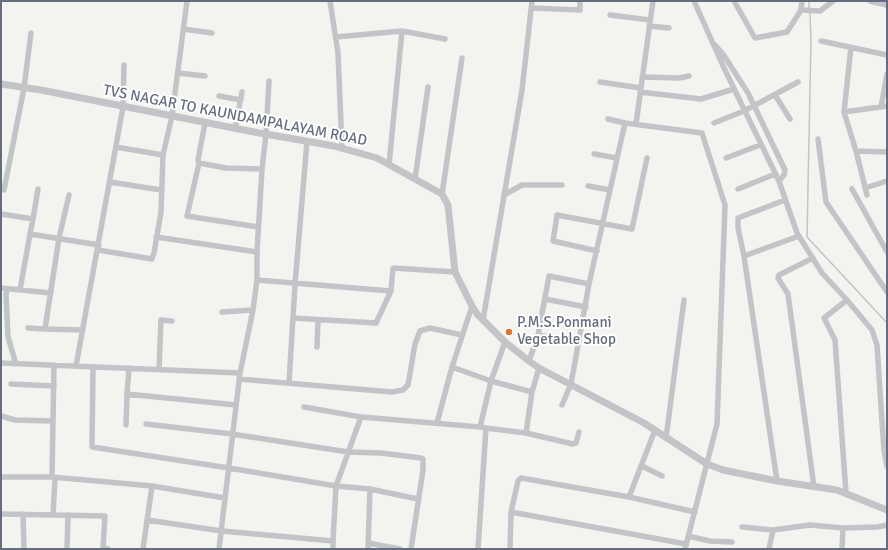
<!DOCTYPE html>
<html>
<head>
<meta charset="utf-8">
<style>
	body { margin:0 }
	#map { position:relative; width:888px; height:550px; overflow:hidden; background:#f3f4f0; font-family:Signika,sans-serif }
	canvas { display:block }
	.frame { position:absolute; inset:0; border:2px solid #646e7f; pointer-events:none }
</style>
</head>
<body>
<div id="map">
<canvas width="888" height="550"></canvas>
<div class="frame"></div>
</div>
<script>
const ctx = document.querySelector('canvas').getContext('2d');
ctx.lineJoin = 'round';
const toPath = rows => new Path2D(rows.map(r => 'M' + r).join(''));
function stroke(path, color, width, dash) { ctx.strokeStyle = color; ctx.lineWidth = width; ctx.lineCap = dash ? 'butt' : 'round'; ctx.setLineDash(dash || []); ctx.stroke(path); }
function drawText(font, color, halo, rows, align = 'center') {
  ctx.font = font + ' Signika,sans-serif'; ctx.lineWidth = 4; ctx.setLineDash([]); ctx.textBaseline = 'middle'; ctx.strokeStyle = halo; ctx.fillStyle = color; for (const [text, x, y, turn = 0] of rows) {
    ctx.save(); ctx.translate(x, y); ctx.rotate((+turn || 0) * Math.PI / 180); ctx.textAlign = isNaN(turn) ? turn : align; if (halo) ctx.strokeText(text, 0, 0); ctx.fillText(text, 0, 0); ctx.restore();
  }
}
const stream = toPath([
	[809,1,809,9],
	[810,13,811,40,807,237,887,323]
]);
const minor = toPath([
	[330,1,338,53,342,148],
	[694,1,724,68,779,181,797,233,822,273,847,300,872,330,877,345,878,360,884,451,887,466],
	[734,1,755,38,787,32,801,10,802,1],
	[870,1,887,5],
	[532,8,580,10,580,1],
	[801,10,820,11,833,1],
	[610,15,650,20],
	[649,26,669,28],
	[183,29,212,33],
	[336,37,402,31,445,39],
	[821,41,887,55],
	[715,45,723,54,748,93,785,170,784,175,779,181],
	[851,47,844,112,887,106],
	[178,73,205,76],
	[642,77,679,78,689,76],
	[269,81,266,134,262,169,257,252,257,280,391,291,393,268,455,272],
	[600,82,641,88],
	[640,92,701,99,734,89],
	[775,95,790,119],
	[219,96,241,100],
	[881,107,887,74],
	[844,112,856,151,887,152],
	[608,119,625,123],
	[205,123,198,160,199,163,187,216,258,227],
	[714,123,744,111,798,82],
	[636,124,653,1],
	[235,129,242,92],
	[818,139,826,202,887,292],
	[116,147,163,155],
	[856,151,867,195],
	[594,154,617,158],
	[726,158,760,145],
	[199,163,226,168,262,169],
	[389,165,402,31],
	[415,179,428,87],
	[110,182,161,190],
	[588,186,610,190],
	[865,188,887,181],
	[738,189,775,174],
	[852,189,887,252],
	[4,190,24,88,31,33],
	[442,194,462,58],
	[69,195,59,238,45,329,83,330],
	[504,195,522,185,562,185],
	[1,214,33,219,30,234,99,245],
	[33,219,38,189],
	[156,237,257,252],
	[98,250,152,259,154,253,161,212,163,155,172,116,187,1],
	[597,251,553,241,557,215,632,229,647,158],
	[744,256,799,236],
	[813,258,779,275,778,278,788,294,814,487],
	[1,288,51,293],
	[7,289,6,295,8,337,16,364],
	[20,290,30,234],
	[545,299,586,307],
	[222,312,253,310],
	[293,318,376,323,391,291],
	[483,320,522,90,532,1],
	[28,328,45,329],
	[538,335,579,342],
	[317,347,318,320],
	[529,361,538,335,549,276,589,284],
	[1,363,240,373,219,549],
	[76,366,123,107,124,65],
	[93,367,92,447,229,468,336,486,370,489,368,549],
	[452,367,491,381,532,392],
	[129,368,127,394,236,405],
	[159,369,161,320,172,321],
	[240,373,253,310,257,280],
	[239,379,392,392,403,390,408,385,415,344,420,331,430,328,462,335],
	[289,383,295,284,307,141],
	[11,384,54,386],
	[562,405,571,384,589,284,625,123,702,133,725,205,717,424,685,549],
	[304,407,361,417],
	[1,416,15,420,53,421],
	[437,423,452,367,472,306],
	[146,424,232,434,348,452,381,453,421,458,423,459,423,470,411,549],
	[126,425,127,394],
	[480,427,491,381,505,342],
	[486,428,526,433,532,392,539,368],
	[526,433,573,444,576,443,579,432],
	[666,438,684,300],
	[642,466,662,476],
	[1,477,52,477,152,486,143,549],
	[52,477,54,365],
	[777,481,744,256,738,228,738,218,785,200],
	[152,486,225,498],
	[370,489,418,499],
	[846,493,835,340,824,318,847,300],
	[629,497,655,430],
	[511,512,518,481,521,478,629,497,695,512],
	[1,514,105,516,103,548,108,549],
	[23,514,24,549],
	[53,515,55,478],
	[147,520,222,531,333,541,336,486,361,417,480,427,486,428,478,549],
	[742,527,773,530],
	[688,536,710,541,732,542],
	[333,541,333,549],
	[368,543,400,549],
	[67,549,68,515],
	[510,549,511,512,686,544],
	[769,549,773,530,810,525,843,528,877,527,887,525],
	[842,549,843,528]
]);
const tertiary = toPath([
	[1,84,41,90,254,132,334,146,377,158,442,194,448,205,455,272,472,306,477,314,505,342,529,361,539,368,644,423,707,464,723,470,777,481,837,490,887,510]
]);
const markers = [
	[509,332,4,"#db7529"]
];
const streetNames = [
	["TVS NAGAR TO KAUNDAMPALAYAM ROAD",235,116,11]
];
const poiNames = [
	["P.M.S.Ponmani",517,323],
	["Vegetable Shop",517,340]
];
stroke(stream, '#bec5cc', 1.5);
stroke(minor, '#c2c4c8', 5.5);
stroke(tertiary, '#c2c4c8', 7);
for (const [x, y, r, color] of markers) { const dot = new Path2D(); dot.arc(x, y, r, 0, 2 * Math.PI); ctx.fillStyle = color; ctx.fill(dot); stroke(dot, '#fff', 1.5); }
drawText('15px', '#646e7f', '#fff', streetNames);
drawText('15px', '#646e7f', '#fff', poiNames, 'left');
</script>
</body>
</html>
